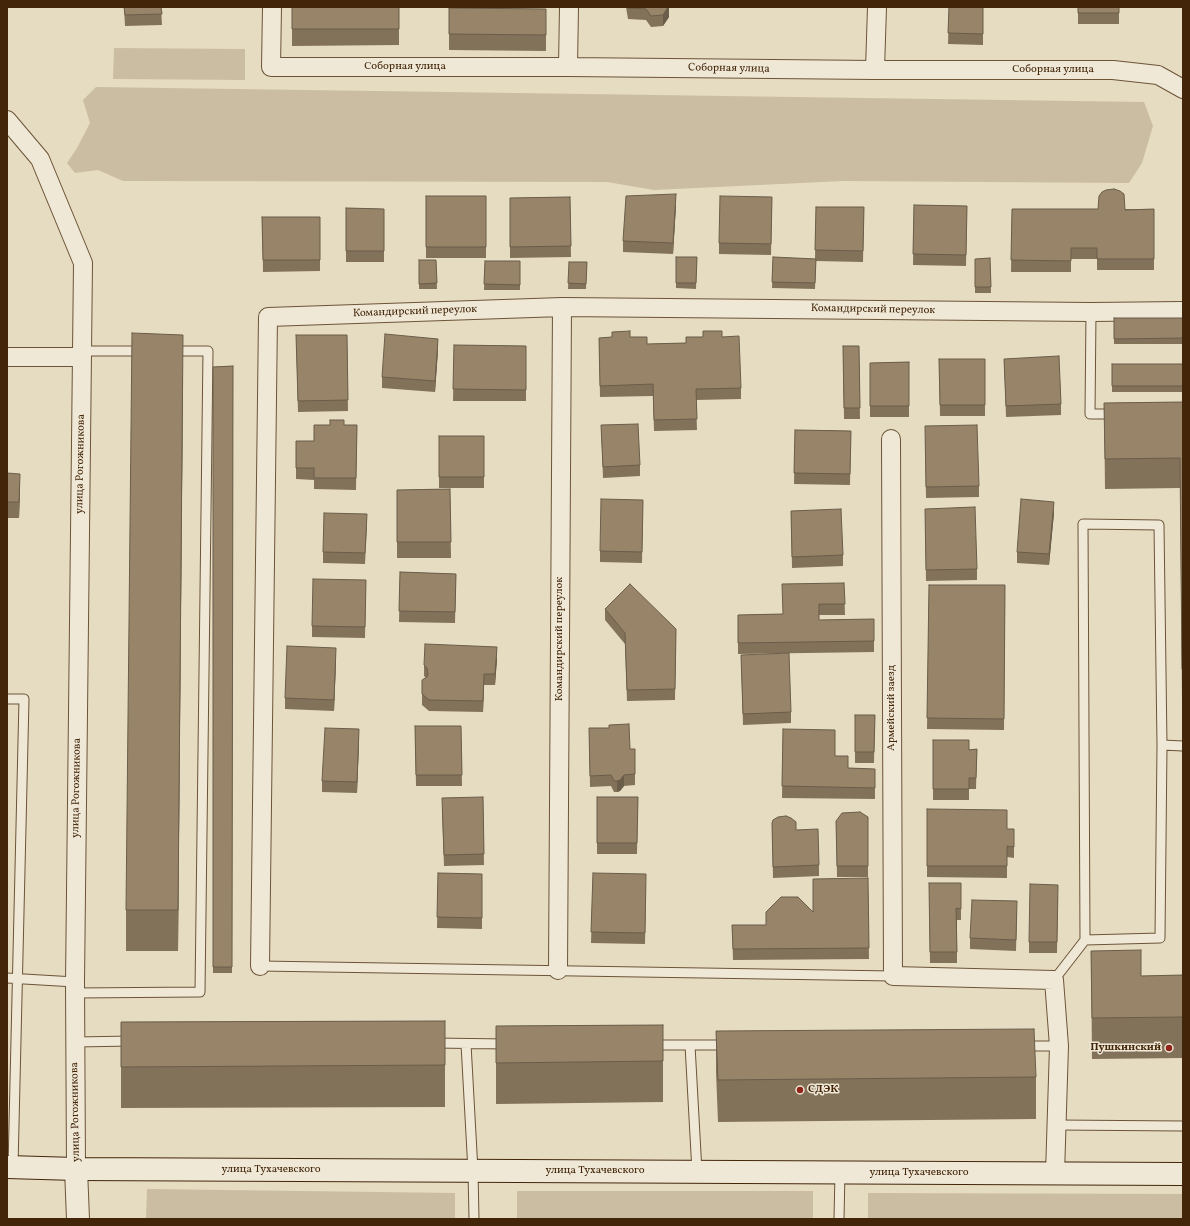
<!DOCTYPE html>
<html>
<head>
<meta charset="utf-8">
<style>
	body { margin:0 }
	#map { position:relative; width:1190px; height:1226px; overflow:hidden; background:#e6dcc1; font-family:Vollkorn,serif }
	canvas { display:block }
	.frame { position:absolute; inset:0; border:8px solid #432609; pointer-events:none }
</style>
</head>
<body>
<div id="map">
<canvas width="1190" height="1226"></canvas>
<div class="frame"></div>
</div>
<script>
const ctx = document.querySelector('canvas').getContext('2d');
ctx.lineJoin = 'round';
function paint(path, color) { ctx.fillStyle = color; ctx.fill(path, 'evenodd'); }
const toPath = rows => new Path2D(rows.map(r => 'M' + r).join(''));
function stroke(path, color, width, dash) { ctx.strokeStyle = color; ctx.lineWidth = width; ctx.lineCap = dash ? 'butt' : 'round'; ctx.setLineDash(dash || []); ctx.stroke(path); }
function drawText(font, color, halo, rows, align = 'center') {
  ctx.font = font + ' Vollkorn,serif'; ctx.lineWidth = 3; ctx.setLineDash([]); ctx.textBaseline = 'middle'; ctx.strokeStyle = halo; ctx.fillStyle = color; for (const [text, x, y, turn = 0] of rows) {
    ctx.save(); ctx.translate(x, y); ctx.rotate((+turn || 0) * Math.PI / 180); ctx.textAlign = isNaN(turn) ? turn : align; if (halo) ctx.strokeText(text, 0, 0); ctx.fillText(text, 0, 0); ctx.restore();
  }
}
const green = toPath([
	[114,48,245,49,245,80,113,79],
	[96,87,1144,102,1153,126,1142,163,1129,183,843,181,654,190,607,182,123,181,98,170,75,173,67,163,77,148,90,123,83,100],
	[147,1189,455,1193,455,1219,146,1219],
	[517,1191,813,1191,813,1219,517,1219],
	[868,1193,1183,1194,1183,1219,868,1219]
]);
const service = toPath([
	[1091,312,1090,414,1115,414],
	[82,351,143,351],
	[7,699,24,699,13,1167],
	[1162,745,1183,746],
	[260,966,893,976],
	[7,978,75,982],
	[1054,980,1085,940,1083,524,1159,525,1162,745,1160,938,1085,940],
	[75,993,200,992,208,351,172,351],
	[75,1042,133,1041],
	[434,1043,507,1044],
	[466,1044,473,1171,474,1219],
	[652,1045,727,1045],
	[690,1045,697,1172],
	[1024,1046,1059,1046],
	[1057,1125,1183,1126],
	[839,1219,840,1172]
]);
const minor = toPath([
	[272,7,271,67,568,67,875,70,1113,70,1158,75,1183,89],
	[568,67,569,7],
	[875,70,877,7],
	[7,120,40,159,83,263,75,982,76,1169],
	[7,357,82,357],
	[891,439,893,976,1054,980,1059,1046,1055,1174],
	[260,966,268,317,562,307,1091,312,1183,311],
	[558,970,562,307]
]);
const tertiary = toPath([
	[76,1169,78,1219]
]);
const secondary = toPath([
	[7,1167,76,1169,1183,1174]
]);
const wall = toPath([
	[124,7,161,7,162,25,125,26],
	[292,7,399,7,399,45,292,46],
	[626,7,669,7,669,17,663,26,651,27,646,20,628,19],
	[949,7,983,7,983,45,948,44],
	[1078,7,1129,7,1119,8,1119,24,1078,24],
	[449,8,546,9,546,51,449,50],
	[426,196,486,196,486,258,426,258],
	[570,197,571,257,510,258,510,198],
	[772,197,771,255,719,254,719,243],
	[676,205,673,254,623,252,623,241],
	[914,205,967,206,966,266,913,265],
	[816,207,864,207,863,262,816,261,815,289,772,288,773,257,815,259],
	[346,208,384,209,384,262,346,262],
	[1012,209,1154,209,1154,270,1097,270,1097,259,1071,259,1071,272,1011,272],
	[262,217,320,217,320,271,263,272],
	[676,257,697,257,696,289,676,288],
	[990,258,991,293,975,293,975,259],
	[419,260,436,260,437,289,419,289],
	[485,261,520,261,520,290,484,290],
	[569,262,587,262,586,289,568,289],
	[1114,318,1183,318,1183,344,1114,344],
	[296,335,347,335,348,411,298,412],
	[630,337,647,344,686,343,722,337,741,388,741,399,696,400,697,430,654,431,653,396,600,397,599,338],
	[454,345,526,346,526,401,453,401],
	[843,346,859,346,860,419,844,419],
	[438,350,435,392,382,388,382,377],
	[939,359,985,359,985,416,940,416],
	[1004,359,1061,404,1061,415,1006,417],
	[909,362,909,417,870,417,870,363],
	[1112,364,1183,364,1183,392,1112,392],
	[233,366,232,973,213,973,213,367],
	[183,376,178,951,126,951,126,910],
	[1183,402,1183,699,1182,699,1180,488,1105,489,1104,403],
	[344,425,357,425,356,490,314,489,314,480,296,479,296,441,314,441],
	[601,425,640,465,640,476,603,478],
	[795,430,851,431,850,485,794,484],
	[439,436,484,436,484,488,439,488],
	[925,437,979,486,979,497,926,498],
	[7,473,20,490,19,518,7,518],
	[450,489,451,558,397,558,397,490],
	[643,500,642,563,600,562,600,551],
	[925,509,977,569,977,580,926,581],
	[791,511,843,555,843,566,792,568],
	[1054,513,1049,565,1017,563,1017,552],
	[367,525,365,564,323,563,323,552],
	[400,572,456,574,455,623,399,622],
	[366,580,365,638,312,637,312,626],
	[844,583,845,615,819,615,819,620,874,619,874,652,738,654,738,615,783,614],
	[929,585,1005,585,1004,730,927,729],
	[605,609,676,629,675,700,627,701,625,644,605,620],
	[741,655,791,712,791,723,743,725],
	[336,659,334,711,285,709,285,698],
	[497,659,495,685,484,685,483,712,429,711,422,705,422,694,426,678,424,676,424,665],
	[855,715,875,715,874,763,855,763],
	[415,726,461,726,462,786,416,786],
	[589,728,630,749,635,749,635,785,624,786,620,791,617,792,614,792,611,786,590,787],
	[783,729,835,756,848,768,875,769,875,799,782,798],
	[359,740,357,793,322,792,322,781],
	[933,740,969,750,977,749,976,789,969,789,969,800,933,800],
	[483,797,484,865,444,866,442,809],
	[597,797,638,797,637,854,597,854],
	[927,809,1007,829,1014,829,1014,858,1007,857,1007,878,927,877],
	[868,817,868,877,837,877,836,821],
	[772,823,796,830,819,865,819,876,773,878],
	[438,873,482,874,482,929,437,928],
	[593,873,646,885,645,944,591,943],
	[868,878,869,959,733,960,732,925,766,925,813,912],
	[929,883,961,883,961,920,957,920,957,963,930,963],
	[1058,896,1057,953,1029,953,1029,942],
	[1017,912,1016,951,970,949,970,938],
	[1091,951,1141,976,1183,975,1183,1058,1092,1059],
	[445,1021,445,1107,121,1108,121,1022],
	[663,1025,663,1102,496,1104,496,1026],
	[716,1031,1036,1077,1036,1119,718,1122,716,1072]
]);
const shadedWall = toPath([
	[668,7,669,7,669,17,663,26,663,15],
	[676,194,676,205,673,254,673,243],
	[183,335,183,376,178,951,178,910],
	[438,339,438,350,435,392,435,381],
	[20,474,20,490,19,518,19,502],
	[1054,502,1054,513,1049,565,1049,554],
	[497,647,497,659,495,685,495,674],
	[336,648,336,659,334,711,334,700],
	[484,674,484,685,483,712,483,701],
	[359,729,359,740,357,793,357,782],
	[624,775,624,786,620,791,617,792,617,781]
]);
const building = toPath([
	[124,7,161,7,162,14,125,15,124,7],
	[292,7,399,7,399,29,292,29,292,7],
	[627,7,668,7,663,15,651,16,646,9,628,8,627,7],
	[949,7,983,7,983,34,948,33,949,7],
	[1078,7,1119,7,1119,13,1078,13,1078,7],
	[449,8,546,9,546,35,449,34,449,8],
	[1114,189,1120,191,1124,194,1125,210,1154,209,1154,259,1097,259,1097,248,1071,248,1071,261,1011,260,1012,209,1098,209,1099,196,1102,192,1106,190,1114,189],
	[676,194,673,243,623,241,626,196,676,194],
	[426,196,486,196,486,247,426,247,426,196],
	[720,196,772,197,771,244,719,243,720,196],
	[570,197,571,246,510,247,510,198,570,197],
	[914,205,967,206,966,255,913,254,914,205],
	[816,207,864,207,863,251,815,250,816,207],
	[346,208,384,209,384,251,346,251,346,208],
	[262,217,320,217,320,260,263,260,262,217],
	[676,257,697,257,696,283,676,283,676,257],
	[773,257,816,259,815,283,772,282,773,257],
	[990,258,991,287,975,287,975,259,990,258],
	[419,260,436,260,437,283,419,284,419,260],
	[485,261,520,261,520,285,484,284,485,261],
	[569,262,587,262,586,284,568,283,569,262],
	[1114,318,1183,318,1183,338,1114,339,1114,318],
	[630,331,630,337,647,337,647,344,686,343,686,337,703,337,703,331,722,331,722,337,739,336,741,388,696,389,697,419,654,420,653,384,600,386,599,338,612,337,612,332,630,331],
	[132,333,183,335,178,910,126,910,132,333],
	[385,334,438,339,435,381,382,377,385,334],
	[296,335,347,335,348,400,298,401,296,335],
	[454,345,526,346,526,390,453,389,454,345],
	[843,346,859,346,860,408,844,408,843,346],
	[1059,356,1061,404,1006,406,1004,359,1059,356],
	[939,359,985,359,985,405,940,405,939,359],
	[909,362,909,406,870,406,870,363,909,362],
	[1112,364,1183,364,1183,386,1112,386,1112,364],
	[233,366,232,967,213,967,213,367,233,366],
	[1183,402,1183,669,1182,669,1180,458,1105,459,1104,403,1183,402],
	[330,420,344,420,344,425,357,425,356,478,314,478,314,468,296,468,296,441,314,441,314,425,330,425,330,420],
	[638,424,640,465,603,467,601,425,638,424],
	[977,425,979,486,926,487,925,426,977,425],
	[795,430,851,431,850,474,794,473,795,430],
	[439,436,484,436,484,477,439,477,439,436],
	[7,473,20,474,19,502,7,502,7,473],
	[450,489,451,542,397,542,397,490,450,489],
	[601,499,643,500,642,552,600,551,601,499],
	[1021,499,1054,502,1049,554,1017,552,1021,499],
	[975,507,977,569,926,570,925,509,975,507],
	[841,509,843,555,792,557,791,511,841,509],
	[324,513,367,514,365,553,323,552,324,513],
	[400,572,456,574,455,612,399,611,400,572],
	[313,579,366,580,365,627,312,626,313,579],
	[844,583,845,604,819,604,819,620,874,619,874,641,738,643,738,615,783,614,782,584,844,583],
	[630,584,676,629,675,689,627,690,625,633,605,609,630,584],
	[929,585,1005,585,1004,719,927,718,929,585],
	[425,644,497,647,495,674,484,674,483,701,429,700,422,694,422,680,427,677,428,674,427,668,424,665,425,644],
	[287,646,336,648,334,700,285,698,287,646],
	[789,653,791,712,743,714,741,655,789,653],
	[855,715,875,715,874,752,855,752,855,715],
	[629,724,630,749,635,749,635,774,624,775,620,780,617,781,614,781,611,775,590,776,589,728,609,728,609,725,629,724],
	[415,726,461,726,462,775,416,775,415,726],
	[325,728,359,729,357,782,322,781,325,728],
	[783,729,835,730,835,756,848,756,848,768,875,769,875,788,782,786,783,729],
	[933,740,969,740,969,750,977,749,976,778,969,778,969,789,933,789,933,740],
	[483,797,484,854,444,855,442,798,483,797],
	[597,797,638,797,637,843,597,843,597,797],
	[927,809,1007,810,1007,829,1014,829,1014,847,1007,846,1007,866,927,866,927,809],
	[860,812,868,817,868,866,837,866,836,821,842,813,860,812],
	[786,816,791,818,796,822,796,830,818,829,819,865,773,867,772,823,773,820,778,817,786,816],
	[438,873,482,874,482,918,437,917,438,873],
	[593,873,646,874,645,933,591,932,593,873],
	[868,878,869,948,733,949,732,925,766,925,766,912,781,897,798,897,813,912,813,879,868,878],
	[929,883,961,883,961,909,956,908,957,952,930,952,929,883],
	[1030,884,1058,885,1057,942,1029,942,1030,884],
	[972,900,1017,901,1016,940,970,938,972,900],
	[1141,950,1141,976,1183,975,1183,1017,1092,1018,1091,951,1141,950],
	[445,1021,445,1065,121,1067,121,1022,445,1021],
	[663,1025,663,1061,496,1063,496,1026,663,1025],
	[1034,1029,1036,1077,718,1080,716,1031,1034,1029]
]);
const markers = [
	[1169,1048,4,"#8f2418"],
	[800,1090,4,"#8f2418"]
];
const streetNames = [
	["Соборная улица",405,67],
	["Соборная улица",729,69,1],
	["Соборная улица",1053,70],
	["Командирский переулок",873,310,1],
	["Командирский переулок",415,312,-2],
	["улица Рогожникова",81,464,-89],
	["Командирский переулок",560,639,-90],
	["Армейский заезд",892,708,-90],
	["улица Рогожникова",77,788,-89],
	["улица Рогожникова",76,1112,-91],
	["улица Тухачевского",271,1170],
	["улица Тухачевского",595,1171],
	["улица Тухачевского",919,1173]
];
const poiNames = [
	["Пушкинский",1161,1048],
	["СДЭК",808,1090,"left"]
];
paint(green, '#cabda2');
stroke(service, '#6c5437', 11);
stroke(minor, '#6c5437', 20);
stroke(tertiary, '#6c5437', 24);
stroke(secondary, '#432609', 24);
stroke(service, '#efe8d7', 9);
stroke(minor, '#efe8d7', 18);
stroke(tertiary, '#efe8d7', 22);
stroke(secondary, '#efe8d7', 22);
paint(wall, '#83725a');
paint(shadedWall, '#6a5d4a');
paint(building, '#988569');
stroke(building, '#6a5d4a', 1);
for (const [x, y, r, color] of markers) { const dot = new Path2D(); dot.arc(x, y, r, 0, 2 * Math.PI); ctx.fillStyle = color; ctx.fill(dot); stroke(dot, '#efe8d7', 1.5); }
drawText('11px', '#432609', '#efe8d7', streetNames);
drawText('bold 11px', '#432609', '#efe8d7', poiNames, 'right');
</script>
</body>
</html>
